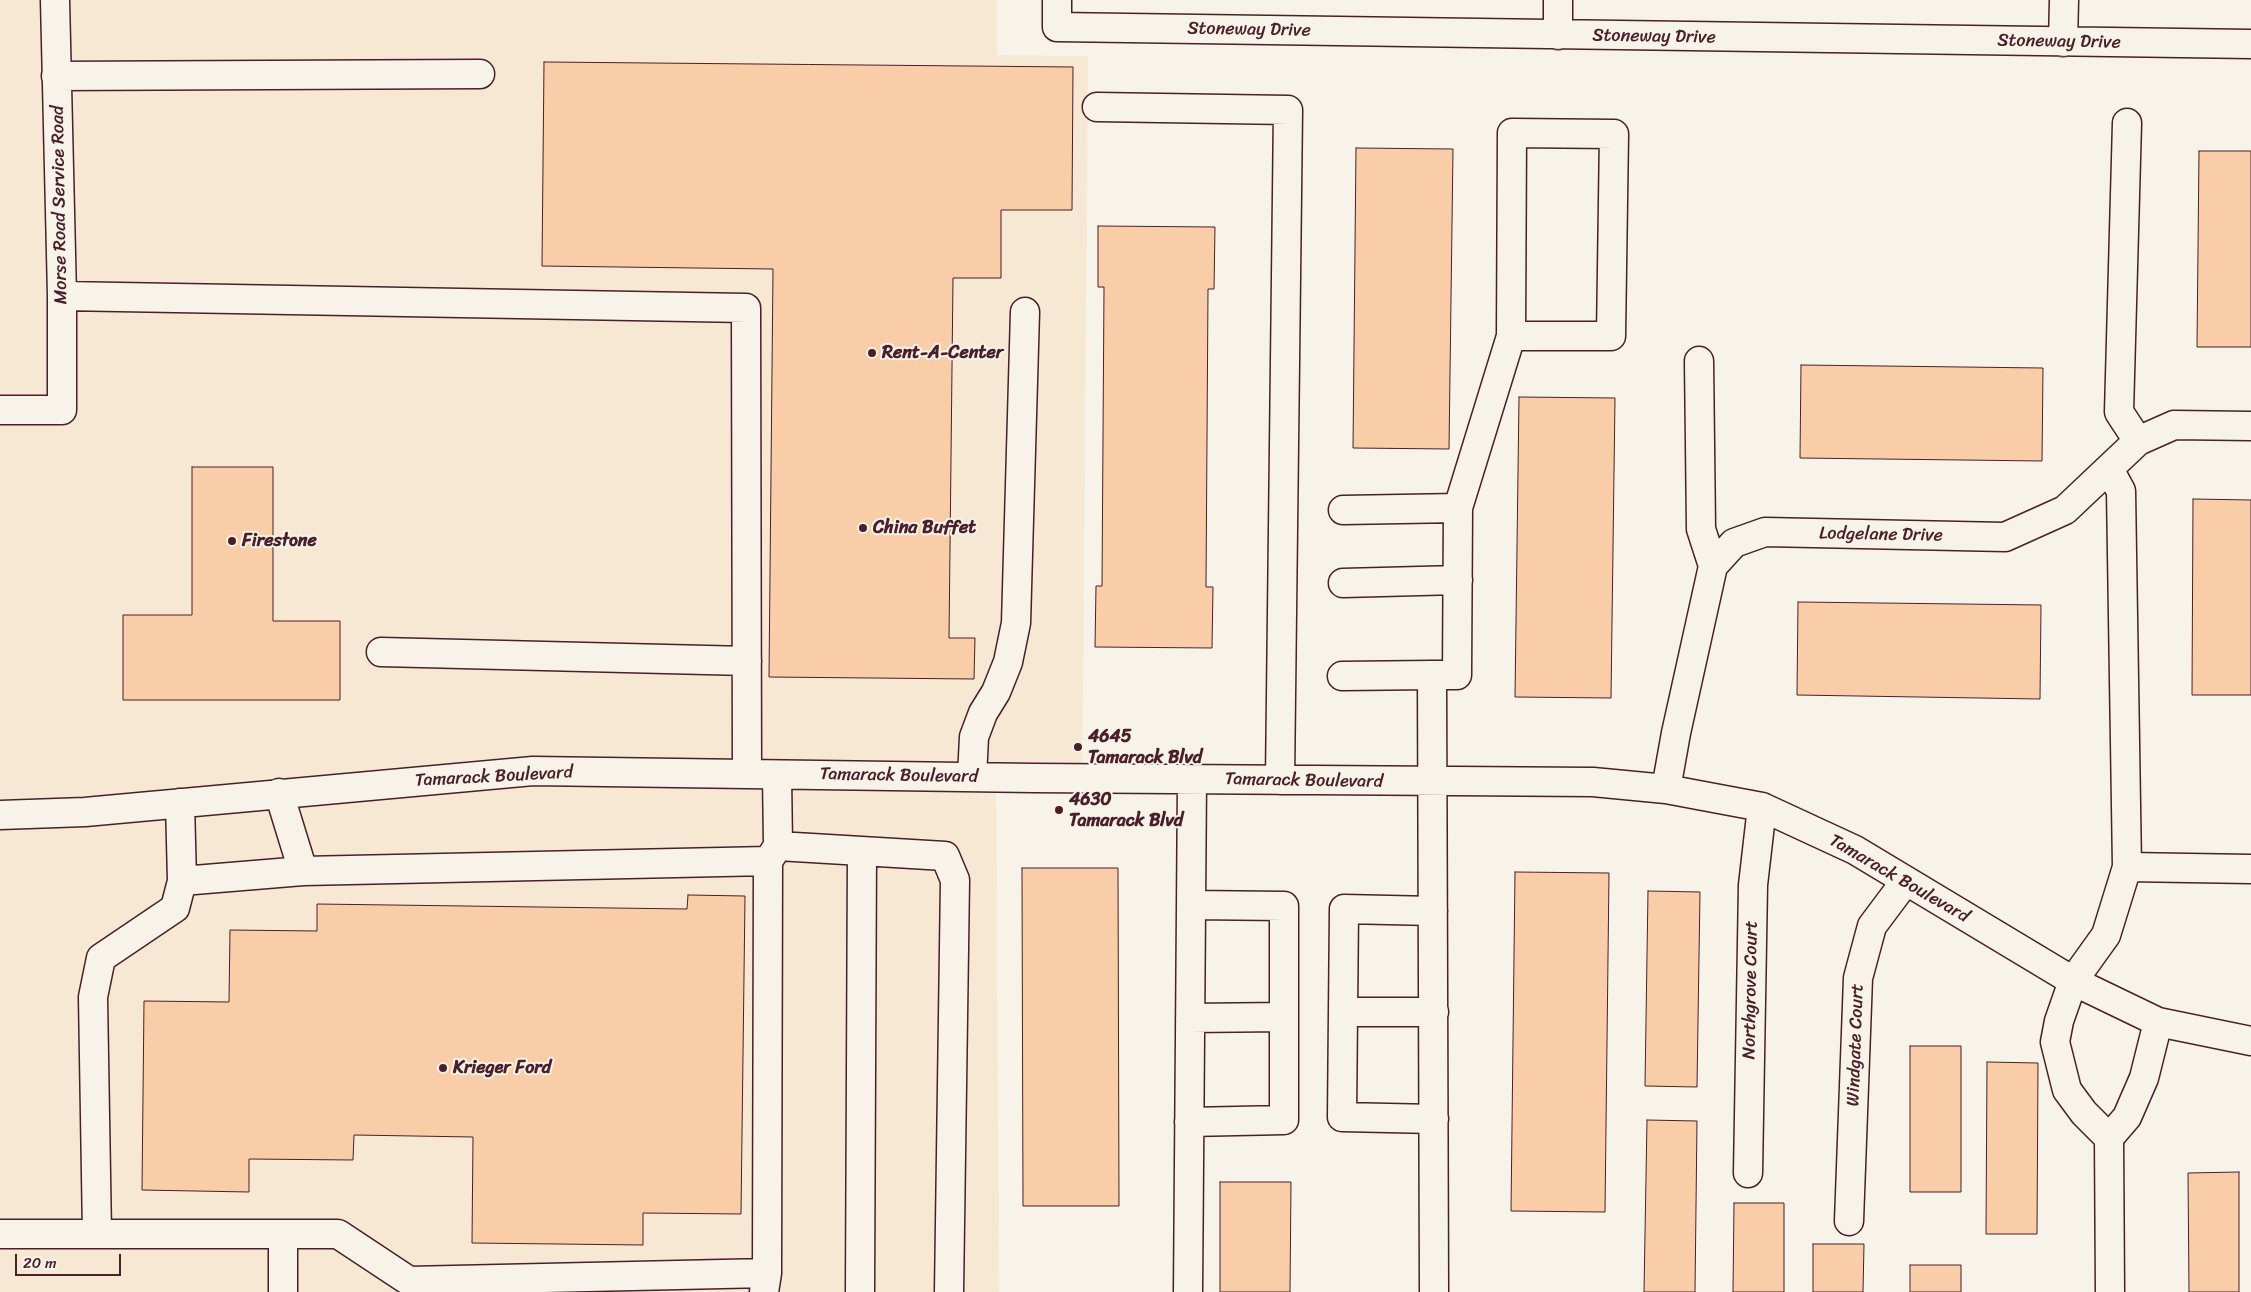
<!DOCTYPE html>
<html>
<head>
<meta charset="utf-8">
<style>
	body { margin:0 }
	#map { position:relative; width:2251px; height:1292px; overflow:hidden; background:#f7f3e8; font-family:Sriracha,sans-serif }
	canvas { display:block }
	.scale { position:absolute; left:15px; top:1254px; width:106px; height:22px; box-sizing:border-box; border:2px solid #4a1f2b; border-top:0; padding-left:6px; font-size:15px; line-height:18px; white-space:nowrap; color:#4a1f2b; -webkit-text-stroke:4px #f7f3e8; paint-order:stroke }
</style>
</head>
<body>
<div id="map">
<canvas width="2251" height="1292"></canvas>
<div class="scale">20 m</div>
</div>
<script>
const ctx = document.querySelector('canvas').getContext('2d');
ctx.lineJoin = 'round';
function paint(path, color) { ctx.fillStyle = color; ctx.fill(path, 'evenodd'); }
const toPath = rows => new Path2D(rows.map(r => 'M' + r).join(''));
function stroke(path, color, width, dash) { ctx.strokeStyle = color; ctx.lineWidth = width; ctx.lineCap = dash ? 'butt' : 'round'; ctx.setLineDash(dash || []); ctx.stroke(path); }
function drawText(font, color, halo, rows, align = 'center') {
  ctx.font = font + ' Sriracha,sans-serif'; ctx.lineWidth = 4; ctx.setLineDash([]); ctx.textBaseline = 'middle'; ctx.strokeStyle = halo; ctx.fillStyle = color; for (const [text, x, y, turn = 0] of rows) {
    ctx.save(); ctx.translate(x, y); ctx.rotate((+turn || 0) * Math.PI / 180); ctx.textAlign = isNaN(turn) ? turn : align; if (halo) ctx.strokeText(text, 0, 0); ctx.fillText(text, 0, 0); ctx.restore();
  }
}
const built = toPath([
	[0,0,997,0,997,55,1088,56,1082,787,996,786,999,1292,0,1292]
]);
const building = toPath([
	[544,62,1073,67,1072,210,1001,210,1001,278,953,278,949,638,975,638,974,679,769,677,773,269,542,266,544,62],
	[1356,148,1453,149,1449,449,1353,448,1356,148],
	[2199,151,2251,151,2251,347,2197,347,2199,151],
	[1098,226,1215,227,1214,289,1208,289,1206,587,1213,587,1212,648,1095,647,1096,586,1102,586,1104,287,1098,287,1098,226],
	[1801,365,2043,368,2042,461,1800,458,1801,365],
	[1519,397,1615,398,1611,698,1515,697,1519,397],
	[192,467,273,467,273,621,340,621,340,700,123,700,123,615,192,615,192,467],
	[2193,499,2251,500,2251,695,2192,695,2193,499],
	[1798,602,2041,605,2040,699,1797,695,1798,602],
	[1022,868,1118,868,1119,1206,1023,1206,1022,868],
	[1515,872,1609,873,1605,1212,1511,1211,1515,872],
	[1648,891,1700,892,1697,1087,1645,1086,1648,891],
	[688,895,745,896,741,1214,643,1213,643,1245,472,1243,473,1137,354,1135,353,1160,249,1159,249,1192,142,1190,144,1001,229,1002,230,930,317,931,317,904,687,909,688,895],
	[1910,1046,1961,1046,1961,1192,1910,1192,1910,1046],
	[1987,1062,2038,1063,2037,1234,1986,1234,1987,1062],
	[1647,1120,1697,1121,1695,1292,1644,1292,1647,1120],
	[2239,1172,2239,1292,2189,1292,2188,1173,2239,1172],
	[1220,1182,1291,1182,1290,1292,1220,1292,1220,1182],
	[1734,1203,1784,1203,1784,1292,1733,1292,1734,1203],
	[1813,1244,1864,1244,1863,1292,1813,1292,1813,1244],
	[1910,1265,1961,1265,1961,1292,1910,1292,1910,1265]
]);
const minor = toPath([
	[1057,0,1057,27,2251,44],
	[1558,35,1558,0],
	[2063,42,2064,0],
	[56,76,480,74],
	[1097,107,1288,110,1280,780],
	[2127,123,2119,412,2138,441],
	[62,296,746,308,747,774],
	[1699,361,1701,529,1713,566],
	[0,410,62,410,62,296,55,0],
	[2109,469,2121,491,2127,867,2106,935,2073,981,2059,1021,2055,1042,2067,1090,2084,1113,2109,1138],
	[1343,510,1458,508],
	[1343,583,1458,580],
	[381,652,747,661],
	[1342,676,1432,675],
	[777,775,778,846],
	[972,777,974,737,983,713,996,692,1008,662,1016,623,1025,312],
	[1666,789,1676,733,1713,566,1734,543,1765,532,2005,537,2065,510,2138,441,2174,425,2251,426],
	[279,793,303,871,768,861],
	[180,803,182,881,303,871],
	[0,815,85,812,533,771,1034,778,1593,782,1666,789,1762,807,1855,850,2073,981,2158,1022,2251,1041],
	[2127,867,2251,869],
	[1433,911,1344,909,1342,1117,1434,1119],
	[1343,1012,1434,1012],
	[1190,1018,1284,1017],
	[1189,1122,1284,1120,1284,906,1191,905],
	[1748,1173,1753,885,1762,807],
	[1849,1221,1858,978,1872,926,1905,882],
	[0,1234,338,1234,409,1281,767,1273],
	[97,1234,93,997,101,958,175,908,182,881],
	[283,1292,283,1234],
	[764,1292,767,1273,768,861,778,846,945,856,955,880,949,1292],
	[860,1292,862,851],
	[1188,1292,1192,780],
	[1434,1292,1432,675,1457,675,1458,508,1511,336,1512,133,1614,134,1611,336,1511,336],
	[2110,1292,2109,1138,2127,1117,2144,1078,2158,1022]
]);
const markers = [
	[872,353,5,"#4a1f2b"],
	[863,528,5,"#4a1f2b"],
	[232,541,5,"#4a1f2b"],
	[1078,747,5,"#4a1f2b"],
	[1059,810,5,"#4a1f2b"],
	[443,1068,5,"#4a1f2b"]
];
const streetNames = [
	["Stoneway Drive",1249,30,1],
	["Stoneway Drive",1654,37,1],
	["Stoneway Drive",2059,42,1],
	["Morse Road Service Road",60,205,-91],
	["Lodgelane Drive",1881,535,1],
	["Tamarack Boulevard",899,776,1],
	["Tamarack Boulevard",494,777,-3],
	["Tamarack Boulevard",1304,781,1],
	["Tamarack Boulevard",1899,879,30],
	["Northgrove Court",1751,990,-89],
	["Windgate Court",1856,1045,-88]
];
const poiNames = [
	["Rent-A-Center",882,353],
	["China Buffet",873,528],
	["Firestone",242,541],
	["4645",1088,737],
	["Tamarack Blvd",1088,758],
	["4630",1069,800],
	["Tamarack Blvd",1069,821],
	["Krieger Ford",453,1068]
];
paint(built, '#f7e8d4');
paint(building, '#f8cda7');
stroke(building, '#4a1f2b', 1);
stroke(minor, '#4a1f2b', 31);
stroke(minor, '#f7f3e8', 28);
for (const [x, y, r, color] of markers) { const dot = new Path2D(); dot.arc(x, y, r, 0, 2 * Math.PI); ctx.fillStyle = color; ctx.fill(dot); stroke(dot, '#f7f3e8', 2); }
drawText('18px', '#4a1f2b', '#f7f3e8', streetNames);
drawText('bold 18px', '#4a1f2b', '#f7f3e8', poiNames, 'left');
</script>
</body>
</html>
